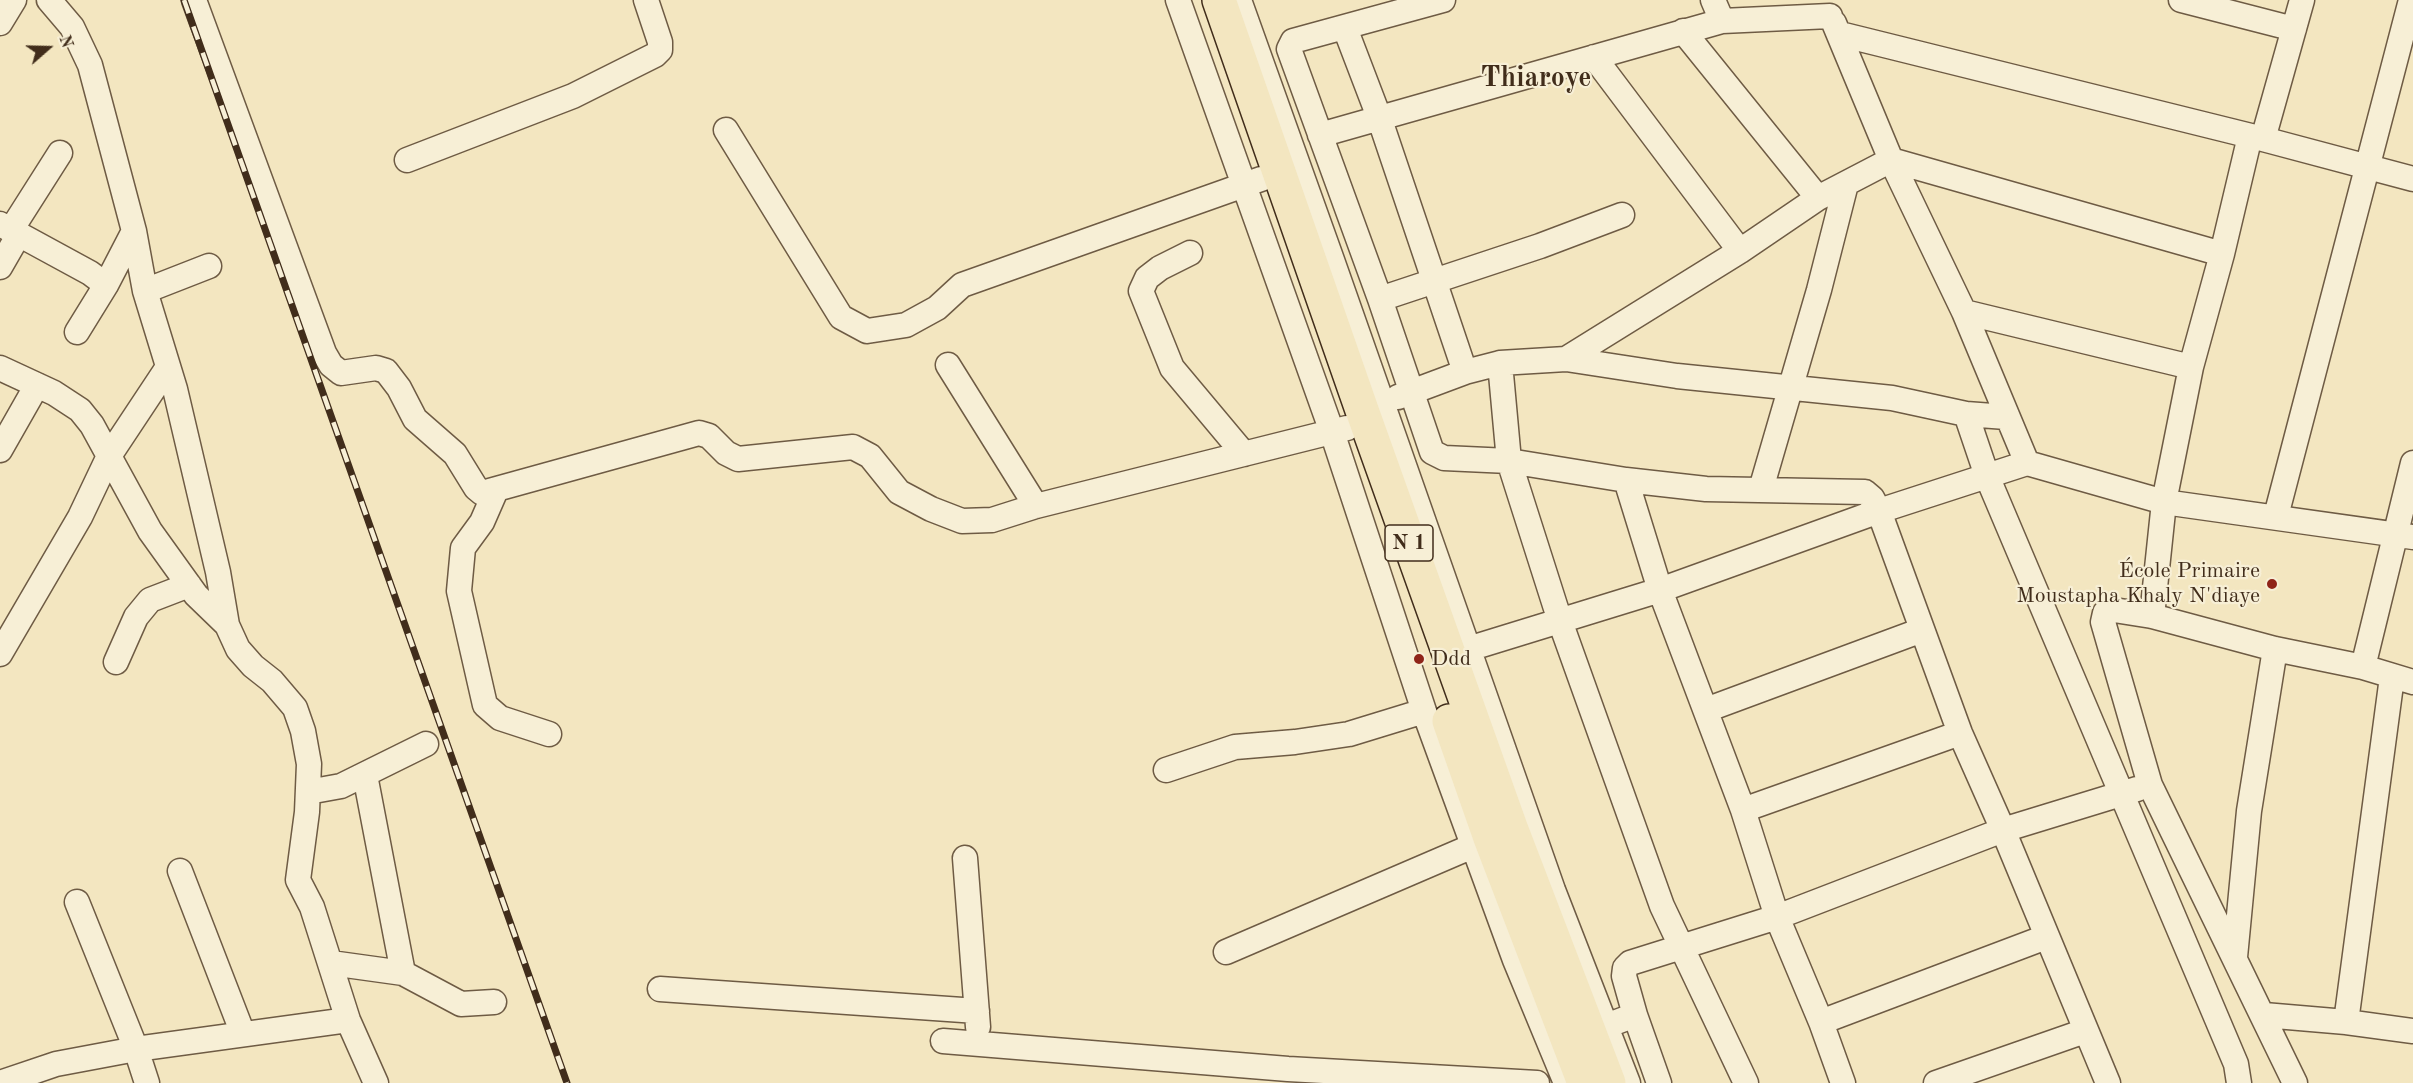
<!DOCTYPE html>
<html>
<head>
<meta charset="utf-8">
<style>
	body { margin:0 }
	#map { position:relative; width:2413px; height:1083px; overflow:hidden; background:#f3e6c0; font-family:"Old Standard TT",serif }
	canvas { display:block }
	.north { position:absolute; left:18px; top:18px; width:60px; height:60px; -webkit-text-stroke:4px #f7efd6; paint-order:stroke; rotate:70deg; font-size:16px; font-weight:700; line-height:24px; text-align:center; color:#412d1b }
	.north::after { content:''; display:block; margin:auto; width:21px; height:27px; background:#412d1b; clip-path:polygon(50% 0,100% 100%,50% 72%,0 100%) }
</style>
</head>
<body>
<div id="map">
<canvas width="2413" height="1083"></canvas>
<div class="north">N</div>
</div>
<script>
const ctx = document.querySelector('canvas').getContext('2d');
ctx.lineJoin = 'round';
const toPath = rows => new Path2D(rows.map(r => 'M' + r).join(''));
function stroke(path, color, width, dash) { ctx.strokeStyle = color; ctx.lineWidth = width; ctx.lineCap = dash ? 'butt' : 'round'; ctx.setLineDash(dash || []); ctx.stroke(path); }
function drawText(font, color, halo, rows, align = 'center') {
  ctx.font = font + ' "Old Standard TT",serif'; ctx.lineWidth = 4.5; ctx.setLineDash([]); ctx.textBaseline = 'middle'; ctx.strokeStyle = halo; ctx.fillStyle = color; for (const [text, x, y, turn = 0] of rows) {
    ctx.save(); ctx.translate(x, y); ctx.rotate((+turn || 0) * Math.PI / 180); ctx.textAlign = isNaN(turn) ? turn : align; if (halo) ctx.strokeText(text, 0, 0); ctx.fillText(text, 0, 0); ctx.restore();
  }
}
const minor = toPath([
	[49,0,72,27,90,65,134,231,145,291,175,389,218,572,227,625,238,649,253,666,272,681,295,708,303,731,309,764,307,812,298,880,312,907,348,1020,376,1083],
	[194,0,324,353,331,365,341,373,376,368,386,371,399,388,415,419,455,454,476,488,482,493,699,433,709,436,726,453,738,459,853,447,870,456,899,492,931,509,962,521,992,520,1036,506,1347,428],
	[1178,0,1332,432,1424,711,1515,960,1566,1083],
	[1239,0,1332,260,1553,890,1628,1083],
	[1443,0,1293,41,1289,49,1380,299,1432,452,1444,458,1509,461,1626,480,1706,489,1865,492,1872,498,1879,511,1960,733,2003,830,2108,1083],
	[1713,0,1722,21],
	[2181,0,2294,29],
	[0,23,14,0],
	[1834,23,1891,160,1964,312,2027,463],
	[1345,28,1379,117,1465,372],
	[1683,31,1818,198],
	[1840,34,2263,139,2413,179],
	[1594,57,1740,251],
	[726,130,841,317,867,331,906,325,937,308,962,285,1261,179],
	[1320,135,1722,21,1830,16],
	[2263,139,2302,0],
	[407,160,573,96,655,55,660,50,660,42,646,0],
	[0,224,90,273,106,285],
	[11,230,60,153],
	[1190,253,1160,268,1147,278,1141,291,1172,368,1244,454],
	[0,267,19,234],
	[145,291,209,266],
	[1380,299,1540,246,1622,215],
	[1964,312,2191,367],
	[77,332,106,285,134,231],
	[1566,359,1740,251,1818,198,1891,160,2222,254],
	[1500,363,1509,461,1560,621,1662,906,1746,1083],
	[948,365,1036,506],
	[0,368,54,393,80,410,92,425,150,531,196,595,227,625],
	[1398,397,1465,372,1500,363,1566,359,1677,376,1892,398,1966,414,2006,417],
	[1966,414,1987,476,2236,1064,2239,1083],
	[0,450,37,385],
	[1626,480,1660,590,1743,810,1777,917,1821,1022,1843,1083],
	[1761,489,1819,290,1846,184],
	[496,490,482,522,463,548,459,591,485,705,500,718,549,734],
	[2276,516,2411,0],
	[2152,616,2164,502,2191,367,2222,254,2250,136],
	[0,654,80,517,109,456,168,367],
	[1452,654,1660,590,1879,511,2027,463,2164,502,2413,537],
	[116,662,136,617,150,600,189,585],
	[2363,667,2413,463],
	[1706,710,1922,630],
	[1166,770,1235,747,1295,742,1349,734,1424,711],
	[365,775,403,973],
	[308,792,341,786,426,744],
	[1743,810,1960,733],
	[965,858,978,1027],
	[180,871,243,1034],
	[77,902,136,1049,348,1020],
	[1226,952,1489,839],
	[2235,957,2249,811,2275,649],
	[331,963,403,973,461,1004,494,1002],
	[660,989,977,1011],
	[1635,1015,1659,1083],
	[2264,1015,2346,1022,2413,1031],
	[1821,1022,2046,937],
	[2346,1022,2392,677],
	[1606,1026,1635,1015,1624,976,1625,968,1630,963,1777,917,2003,830,2137,789],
	[943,1041,1288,1069,1537,1083],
	[0,1083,56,1064,136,1049,147,1083],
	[1936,1083,2085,1031],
	[2295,1083,2150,785,2103,622,2105,613,2114,610,2152,616,2275,649,2363,667,2413,682]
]);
const highway = toPath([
	[1219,0,1362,410,1512,830,1609,1083],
	[1449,721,1490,838,1584,1083]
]);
const rail = toPath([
	[184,0,567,1083]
]);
const markers = [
	[2272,584,6,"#8f2418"],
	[1419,659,6,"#8f2418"]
];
const shields = [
	[1409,543,48]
];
const shieldNames = [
	["N 1",1409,543]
];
const poiNames = [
	["École Primaire",2260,571],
	["Moustapha Khaly N'diaye",2260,596],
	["Ddd",1431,659,"left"]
];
const districtNames = [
	["Thiaroye",1536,79]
];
stroke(minor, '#6e5b44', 27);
stroke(highway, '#412d1b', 36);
stroke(minor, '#f7efd6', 24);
stroke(highway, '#f3e6c0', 33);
stroke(rail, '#412d1b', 7);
stroke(rail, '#f7efd6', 4.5, [14]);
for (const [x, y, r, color] of markers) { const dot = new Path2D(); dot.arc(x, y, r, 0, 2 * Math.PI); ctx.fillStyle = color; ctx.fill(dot); stroke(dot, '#f7efd6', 2); }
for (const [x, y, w] of shields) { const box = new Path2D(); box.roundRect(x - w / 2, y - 18, w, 36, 4.5); ctx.fillStyle = '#f7efd6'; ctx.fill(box); stroke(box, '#412d1b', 1.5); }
drawText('bold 21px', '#412d1b', null, shieldNames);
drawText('22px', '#412d1b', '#f7efd6', poiNames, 'right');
drawText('bold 28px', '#412d1b', '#f7efd6', districtNames);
</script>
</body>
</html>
